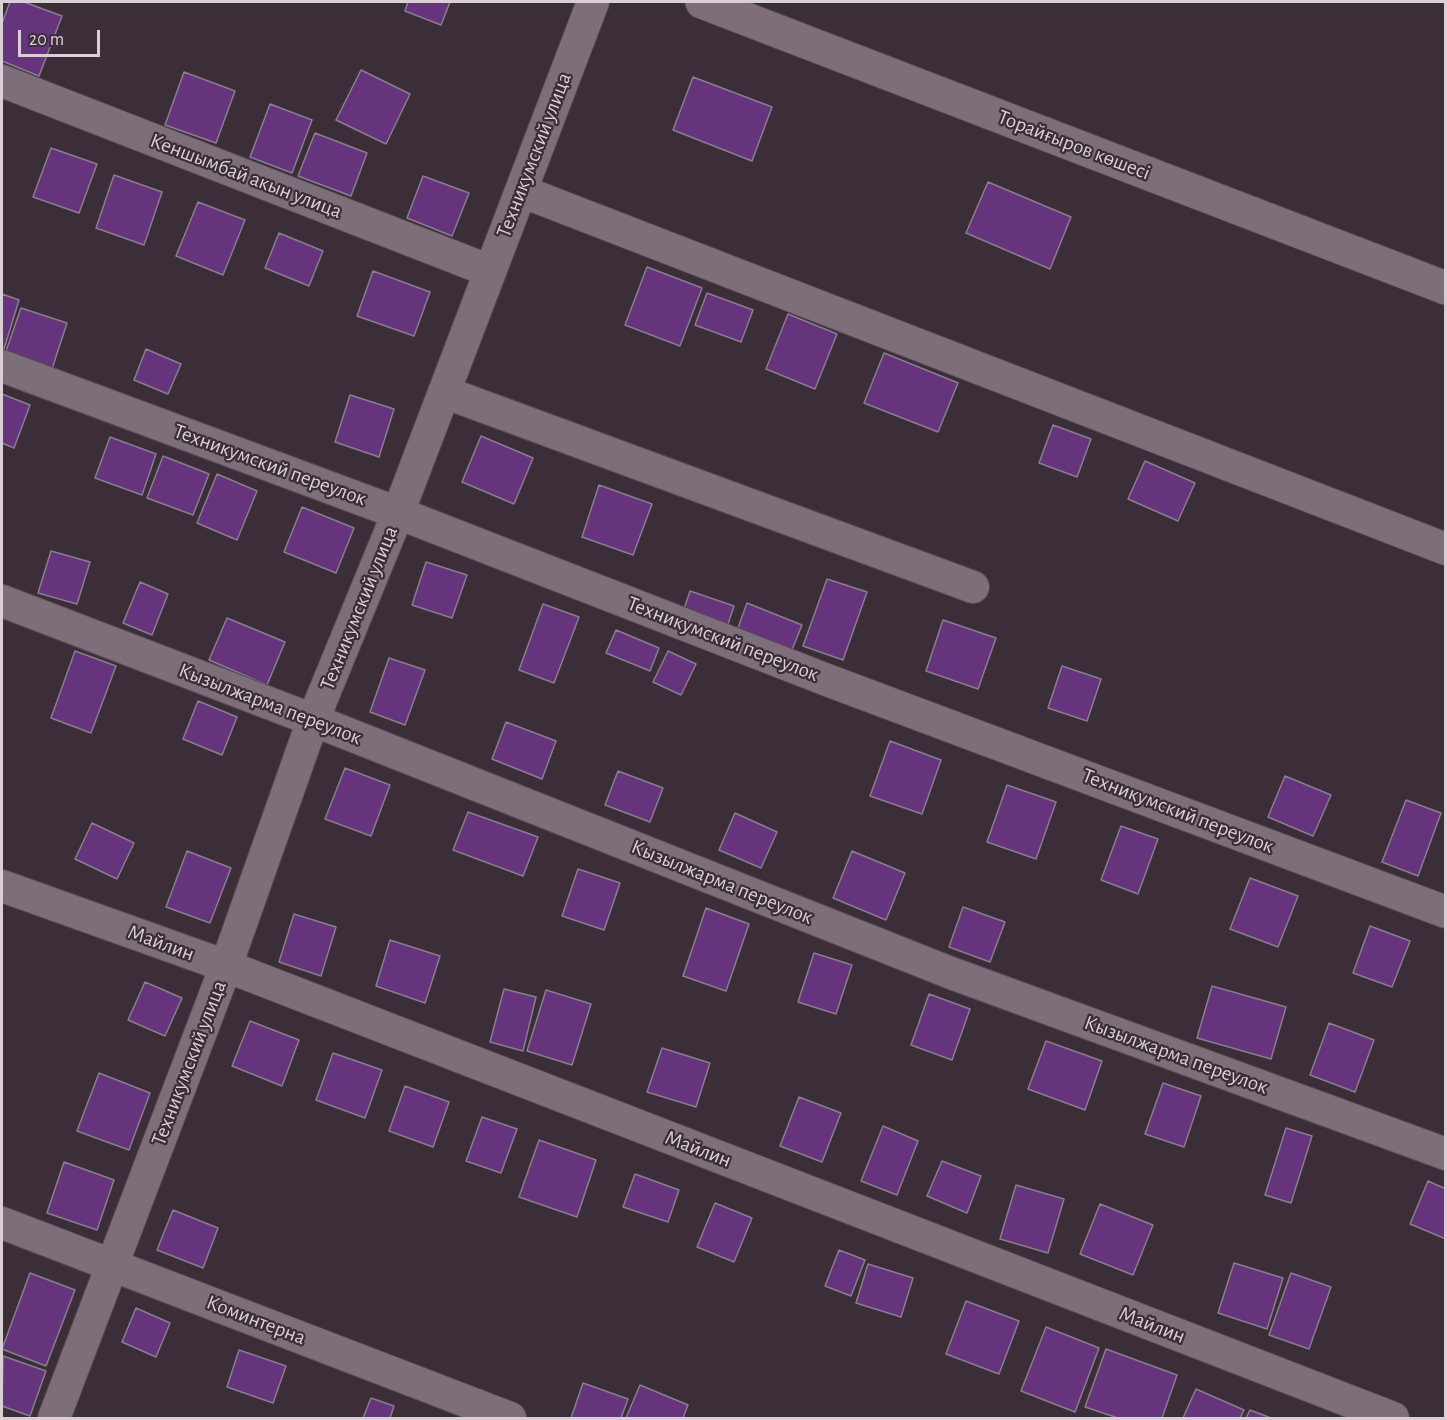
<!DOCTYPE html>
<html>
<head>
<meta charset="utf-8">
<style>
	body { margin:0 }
	#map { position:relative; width:1447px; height:1420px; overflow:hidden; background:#3b2e38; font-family:"Alegreya Sans",sans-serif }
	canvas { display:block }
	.frame { position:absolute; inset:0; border:3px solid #d9d0d7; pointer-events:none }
	.scale { position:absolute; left:18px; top:30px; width:82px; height:27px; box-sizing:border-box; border:3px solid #d9d0d7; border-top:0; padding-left:8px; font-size:18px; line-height:21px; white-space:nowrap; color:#d9d0d7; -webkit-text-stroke:4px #3b2e38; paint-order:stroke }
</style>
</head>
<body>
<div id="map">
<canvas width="1447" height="1420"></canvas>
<div class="frame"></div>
<div class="scale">20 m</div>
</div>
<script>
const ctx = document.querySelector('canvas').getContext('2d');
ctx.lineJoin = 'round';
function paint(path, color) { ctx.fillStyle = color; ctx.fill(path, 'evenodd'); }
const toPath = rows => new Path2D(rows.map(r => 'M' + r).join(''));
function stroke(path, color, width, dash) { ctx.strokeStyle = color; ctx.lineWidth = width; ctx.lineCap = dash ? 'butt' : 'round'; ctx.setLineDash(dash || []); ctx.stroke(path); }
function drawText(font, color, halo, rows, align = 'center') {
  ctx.font = font + ' "Alegreya Sans",sans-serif'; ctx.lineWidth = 4.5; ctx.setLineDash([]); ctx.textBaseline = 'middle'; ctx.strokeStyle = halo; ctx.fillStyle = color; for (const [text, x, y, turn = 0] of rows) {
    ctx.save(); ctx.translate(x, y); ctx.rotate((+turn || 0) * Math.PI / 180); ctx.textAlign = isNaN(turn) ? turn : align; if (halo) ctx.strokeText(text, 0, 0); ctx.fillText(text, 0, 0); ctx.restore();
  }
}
const building = toPath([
	[10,2,24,2,62,16,39,76,2,61,2,23,10,2],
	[408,2,450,2,441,25,405,11,408,2],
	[361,70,410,94,386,144,336,120,361,70],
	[184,72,235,91,216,143,165,125,184,72],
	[693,77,772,107,752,161,673,130,693,77],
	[270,104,312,120,292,173,250,157,270,104],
	[315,133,367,153,351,196,298,176,315,133],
	[51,148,97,164,79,213,33,197,51,148],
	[114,175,162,192,144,245,96,228,114,175],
	[423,176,469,193,452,236,407,218,423,176],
	[988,182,1071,217,1050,269,966,233,988,182],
	[198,202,245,220,223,275,176,256,198,202],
	[279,233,323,251,309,286,265,268,279,233],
	[647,267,702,288,680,346,625,325,647,267],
	[373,271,430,292,414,336,357,316,373,271],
	[707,293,753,310,741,342,695,325,707,293],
	[2,294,19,300,4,349,2,348,2,294],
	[21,308,67,323,52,369,5,354,21,308],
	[788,314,837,334,815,389,766,369,788,314],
	[146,349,181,364,168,394,134,380,146,349],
	[884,353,958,383,938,432,864,403,884,353],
	[2,394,30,405,14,448,2,443,2,394],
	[350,395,394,409,379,457,335,442,350,395],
	[1053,425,1091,439,1077,477,1039,463,1053,425],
	[481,436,533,458,514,504,462,482,481,436],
	[110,437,156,454,142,495,95,478,110,437],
	[163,456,209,474,193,515,147,498,163,456],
	[1145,461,1195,483,1178,521,1128,499,1145,461],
	[217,474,257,491,237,540,197,523,217,474],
	[599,485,652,504,633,555,582,537,599,485],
	[302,507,354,528,336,573,284,552,302,507],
	[51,551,90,562,77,604,38,593,51,551],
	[426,562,467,575,452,618,412,605,426,562],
	[827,579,867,592,843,660,803,646,827,579],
	[140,582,168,594,152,635,123,623,140,582],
	[690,591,734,606,726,630,682,615,690,591],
	[747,603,802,625,789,657,735,636,747,603],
	[543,604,579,617,554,683,519,670,543,604],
	[227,618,285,642,267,685,209,660,227,618],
	[943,620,996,638,978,689,926,671,943,620],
	[616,630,659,648,650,671,606,653,616,630],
	[75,651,116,666,91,733,51,718,75,651],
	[668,651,696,664,681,695,653,682,668,651],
	[389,658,425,670,405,725,370,712,389,658],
	[1062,666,1101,679,1087,721,1048,708,1062,666],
	[198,701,237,717,222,755,183,739,198,701],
	[506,722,556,741,542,779,492,759,506,722],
	[890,741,941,760,922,814,870,796,890,741],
	[345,768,390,785,371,836,325,819,345,768],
	[618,771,663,788,650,822,605,805,618,771],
	[1285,776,1331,795,1313,836,1268,817,1285,776],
	[1007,785,1056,802,1036,859,987,842,1007,785],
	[1406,800,1441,813,1418,876,1382,862,1406,800],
	[468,812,538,837,523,876,453,850,468,812],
	[735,813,777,832,761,868,719,850,735,813],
	[92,823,134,843,117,879,75,859,92,823],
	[1121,826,1158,839,1138,894,1101,880,1121,826],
	[187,851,231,868,210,923,166,907,187,851],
	[852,851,905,873,886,920,833,898,852,851],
	[578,869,620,883,604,930,562,916,578,869],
	[1250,878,1298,896,1278,947,1230,929,1250,878],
	[963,907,1005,922,990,962,949,947,963,907],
	[706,908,749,924,726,991,683,976,706,908],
	[294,914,336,927,321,976,279,962,294,914],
	[1370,926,1410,941,1392,987,1353,973,1370,926],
	[390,940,440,956,425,1003,376,986,390,940],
	[814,953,852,965,836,1014,798,1002,814,953],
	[145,982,182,998,165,1036,128,1020,145,982],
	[1212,986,1286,1007,1271,1059,1197,1038,1212,986],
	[504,989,536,997,523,1051,490,1042,504,989],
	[546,990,591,1004,572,1065,527,1051,546,990],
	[929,994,970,1009,952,1060,911,1045,929,994],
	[250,1021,299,1040,282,1086,232,1066,250,1021],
	[1329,1023,1374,1040,1355,1092,1310,1075,1329,1023],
	[1046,1041,1102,1061,1085,1110,1028,1089,1046,1041],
	[662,1048,710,1063,696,1107,647,1092,662,1048],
	[333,1053,382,1070,365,1118,316,1100,333,1053],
	[99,1073,150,1093,129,1150,77,1131,99,1073],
	[1163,1083,1201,1096,1184,1147,1145,1134,1163,1083],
	[405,1086,449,1102,433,1147,389,1131,405,1086],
	[799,1097,841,1113,822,1162,780,1146,799,1097],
	[482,1117,517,1129,501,1173,466,1161,482,1117],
	[883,1126,918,1141,897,1195,861,1181,883,1126],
	[1286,1128,1312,1136,1291,1203,1265,1195,1286,1128],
	[539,1140,596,1160,577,1217,519,1197,539,1140],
	[942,1161,981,1176,967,1213,927,1196,942,1161],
	[64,1162,114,1180,97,1230,47,1213,64,1162],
	[635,1174,679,1190,668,1222,623,1207,635,1174],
	[1428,1181,1446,1189,1446,1239,1410,1224,1428,1181],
	[1016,1185,1064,1199,1048,1253,1000,1239,1016,1185],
	[715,1203,752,1218,734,1262,697,1247,715,1203],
	[1100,1204,1153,1225,1133,1275,1080,1254,1100,1204],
	[173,1210,218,1228,203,1268,157,1250,173,1210],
	[839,1250,865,1260,851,1296,825,1286,839,1250],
	[1234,1263,1283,1278,1267,1329,1218,1313,1234,1263],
	[868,1264,913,1278,901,1317,856,1303,868,1264],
	[30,1273,75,1290,46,1366,2,1349,30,1273],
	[1291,1273,1331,1287,1309,1349,1269,1335,1291,1273],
	[966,1301,1019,1321,999,1374,946,1354,966,1301],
	[136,1308,170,1323,156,1357,122,1342,136,1308],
	[1046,1327,1099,1348,1075,1412,1021,1391,1046,1327],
	[1106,1349,1177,1375,1162,1418,1118,1418,1085,1407,1106,1349],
	[239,1350,286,1366,273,1403,227,1387,239,1350],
	[3,1356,46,1371,30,1416,2,1406,3,1356],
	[583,1383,628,1399,621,1418,571,1418,583,1383],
	[640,1385,688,1405,683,1418,626,1418,640,1385],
	[1196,1389,1244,1410,1240,1418,1183,1418,1196,1389],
	[371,1398,394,1406,390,1418,363,1418,371,1398],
	[1250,1410,1271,1418,1246,1418,1250,1410]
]);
const minor = toPath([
	[2,81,490,271],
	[521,191,1446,549],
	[2,366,398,513,827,680,1446,912],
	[444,392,973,587],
	[2,601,313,720,951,973,1446,1154],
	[2,886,226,966,1393,1418],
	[2,1223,510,1418],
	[54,1418,226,966,313,720,398,513,593,2]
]);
const tertiary = toPath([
	[702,2,1446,288]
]);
const streetNames = [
	["Торайғыров көшесі",1074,145,21],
	["Техникумский улица",534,155,-69],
	["Кеншымбай акын улица",246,176,21],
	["Техникумский переулок",270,465,20],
	["Техникумский улица",359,608,-68],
	["Техникумский переулок",723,639,21],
	["Кызылжарма переулок",270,704,21],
	["Техникумский переулок",1178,811,21],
	["Кызылжарма переулок",722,882,22],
	["Майлин",161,943,20],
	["Кызылжарма переулок",1176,1055,20],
	["Техникумский улица",189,1063,-69],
	["Майлин",698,1149,21],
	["Коминтерна",256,1320,21],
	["Майлин",1152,1325,21]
];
paint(building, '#65347c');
stroke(building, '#887e8d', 1.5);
stroke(minor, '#554a53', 34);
stroke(tertiary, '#554a53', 35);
stroke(minor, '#7d6e79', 32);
stroke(tertiary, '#7d6e79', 33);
drawText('21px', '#d9d0d7', '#3b2e38', streetNames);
</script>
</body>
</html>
